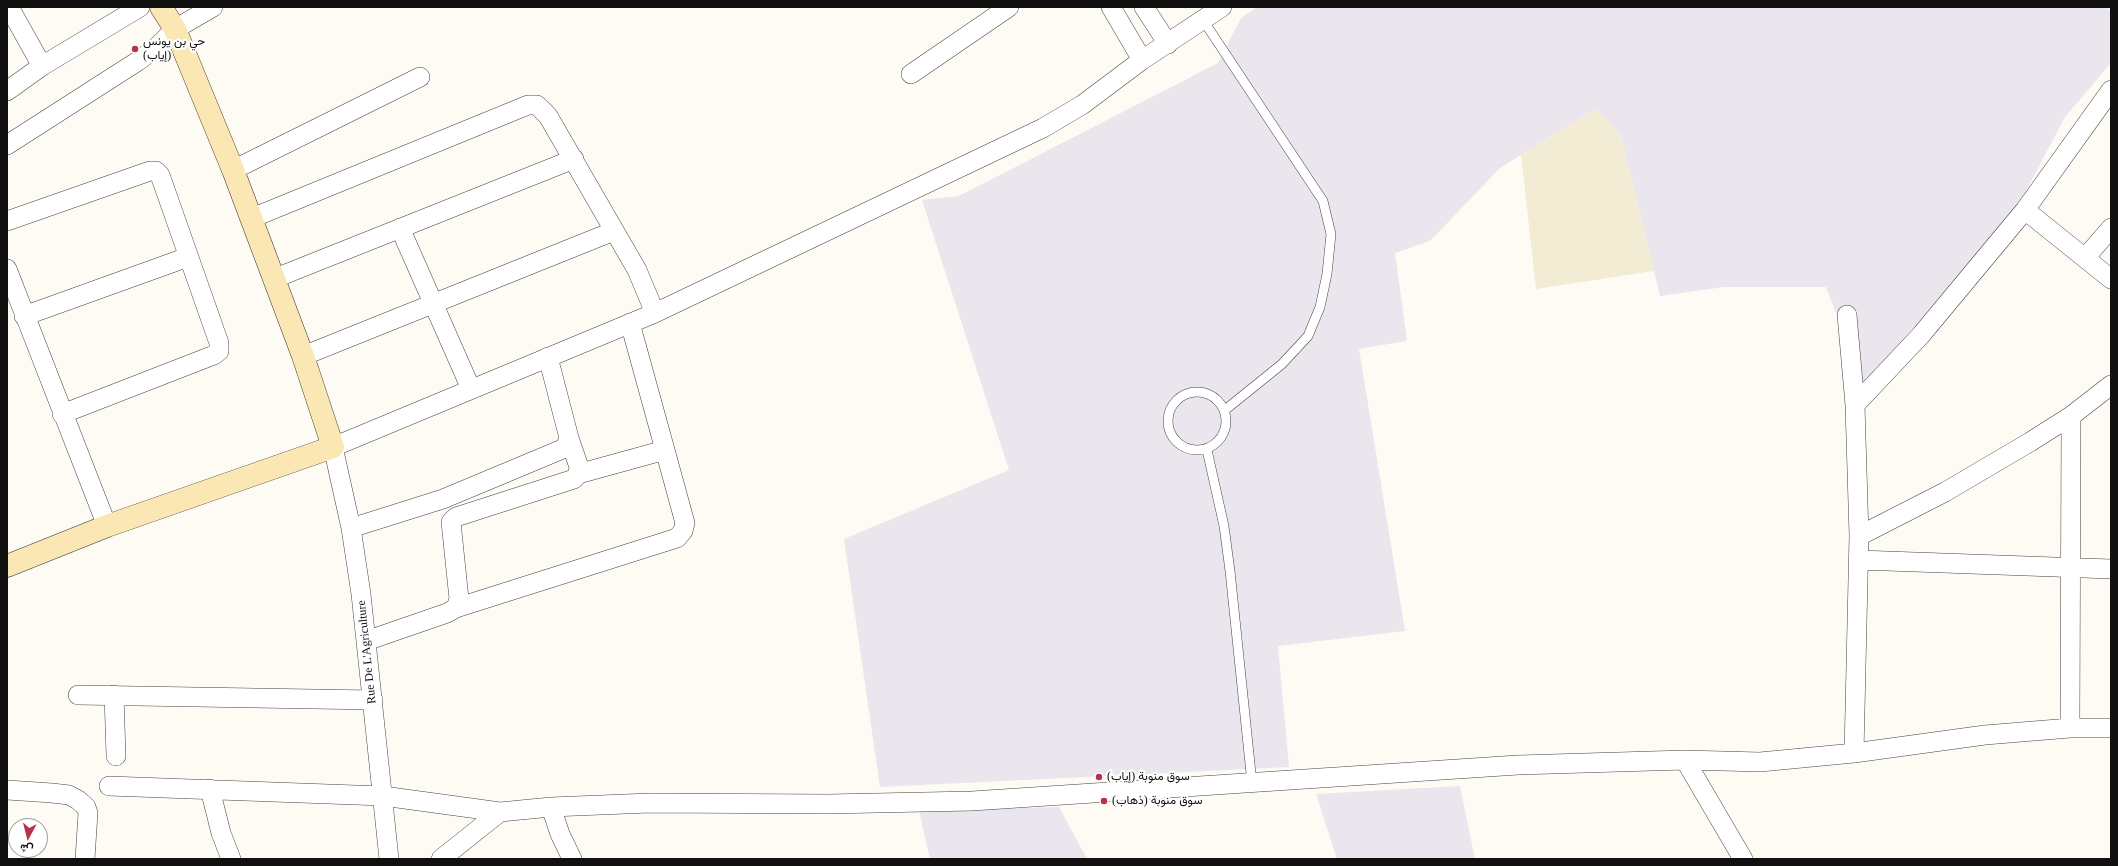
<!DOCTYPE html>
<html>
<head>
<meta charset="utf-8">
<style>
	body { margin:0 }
	#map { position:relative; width:2118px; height:866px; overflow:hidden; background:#fefbf4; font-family:"Times New Roman",Vazirmatn,serif }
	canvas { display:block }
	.frame { position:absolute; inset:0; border:8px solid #101010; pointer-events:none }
	.north { position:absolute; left:8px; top:818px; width:40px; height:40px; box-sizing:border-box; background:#fff; border:1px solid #9f9f9f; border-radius:50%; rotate:187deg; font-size:11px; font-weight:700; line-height:16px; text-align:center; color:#101010 }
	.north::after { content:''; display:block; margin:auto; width:14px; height:18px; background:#b8304c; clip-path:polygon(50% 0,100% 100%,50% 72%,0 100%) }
</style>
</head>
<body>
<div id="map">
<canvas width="2118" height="866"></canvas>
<div class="frame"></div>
<div class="north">ش</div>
</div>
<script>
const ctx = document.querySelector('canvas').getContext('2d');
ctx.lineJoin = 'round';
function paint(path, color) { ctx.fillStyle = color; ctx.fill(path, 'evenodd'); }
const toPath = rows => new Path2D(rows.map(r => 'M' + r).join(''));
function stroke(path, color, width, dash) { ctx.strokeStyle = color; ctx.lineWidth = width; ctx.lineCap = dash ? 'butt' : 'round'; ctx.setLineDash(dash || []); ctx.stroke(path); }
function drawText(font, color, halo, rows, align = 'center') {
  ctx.font = font + ' "Times New Roman",Vazirmatn,serif'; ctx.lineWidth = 4; ctx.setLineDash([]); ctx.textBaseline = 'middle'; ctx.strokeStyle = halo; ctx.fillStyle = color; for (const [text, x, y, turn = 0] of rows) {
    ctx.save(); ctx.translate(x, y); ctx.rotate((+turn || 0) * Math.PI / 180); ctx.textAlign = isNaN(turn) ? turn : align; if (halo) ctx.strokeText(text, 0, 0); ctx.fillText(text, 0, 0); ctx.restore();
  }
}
const industrial = toPath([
	[1257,7,2106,7,2111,11,2111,63,2065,117,2019,204,1864,385,1826,287,1724,287,1660,296,1621,136,1596,109,1500,168,1430,241,1395,253,1407,341,1359,349,1405,631,1278,646,1289,767,880,787,844,539,1009,470,922,200,959,196,1218,63,1241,18],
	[1460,786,1475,859,1337,859,1316,794],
	[1059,807,1087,859,930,859,919,811]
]);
const farmland = toPath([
	[1596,109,1621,136,1654,271,1536,289,1521,155]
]);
const lane = toPath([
	[1203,20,1323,201,1331,234,1327,274,1320,307,1308,336,1282,364,1225,410],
	'1168 421a29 29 0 1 1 58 0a29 29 0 1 1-58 0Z',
	[1207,450,1224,526,1230,571,1252,783]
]);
const street = toPath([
	[9,7,42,66],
	[1111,7,1142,60],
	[1144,7,1168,44],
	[911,74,1009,7],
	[7,91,42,66,140,7],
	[7,145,138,61,157,47,175,29,213,7],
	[233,170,420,77],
	[2025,210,2111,279],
	[252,218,528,105,537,105,548,116,637,270,655,313],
	[7,221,150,171,156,171,160,175,219,343,219,351,214,355,62,414],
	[400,228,471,389],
	[2085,258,2111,228],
	[7,269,107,526],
	[273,279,574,159],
	[1847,315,1855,405,1859,536,1854,753],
	[24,316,188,257],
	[303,356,614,231],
	[1855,405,1921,335,2025,210,2111,90],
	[578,474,665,450,630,323],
	[351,528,443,499,565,448,569,438,548,357],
	[1859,536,1945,492,2030,442,2071,416,2111,385],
	[1859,560,2111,569],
	[456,608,677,538,683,531,685,523,665,450],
	[366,641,447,613,456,608,459,599,451,522,456,517,574,479,578,474,579,467,569,438],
	[78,695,373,700],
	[114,695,116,756],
	[2070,728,2071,416],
	[1685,760,1743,859],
	[109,786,383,796,500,812],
	[210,789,221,833,231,859],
	[7,790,52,793,69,795,78,800,86,807,88,813,85,859],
	[551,807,560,834,572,859],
	[389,859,361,594,351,528,333,447,655,313,1043,128,1082,105,1142,60,1222,7],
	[441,859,500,812,551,807,650,803,828,804,972,801,1518,765,1685,760,1760,762,1854,753,1985,735,2070,728,2111,728]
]);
const secondary = toPath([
	[7,566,107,526,333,447,303,356,233,170,175,29,161,7]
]);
const markers = [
	[135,49,4,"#b8304c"],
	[1099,777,4,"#b8304c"],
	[1104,801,4,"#b8304c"]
];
const poiNames = [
	["حي بن يونس",143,42],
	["(إياب)",143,56],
	["سوق منوبة (إياب)",1107,777],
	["سوق منوبة (ذهاب)",1112,801]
];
const streetNames = [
	["Rue De L'Agriculture",367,652,-96]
];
paint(industrial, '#ebe5ee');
paint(farmland, '#f3ecd5');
stroke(lane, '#434343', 10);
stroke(street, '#434343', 20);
stroke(secondary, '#323232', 23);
stroke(lane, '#fff', 9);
stroke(street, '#fff', 19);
stroke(secondary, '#fae7b3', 22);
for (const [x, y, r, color] of markers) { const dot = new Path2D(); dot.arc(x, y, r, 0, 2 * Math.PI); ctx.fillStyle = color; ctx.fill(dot); stroke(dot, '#fff', 1.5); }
drawText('12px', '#101010', '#fff', poiNames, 'left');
drawText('12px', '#101010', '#fff', streetNames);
</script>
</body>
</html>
